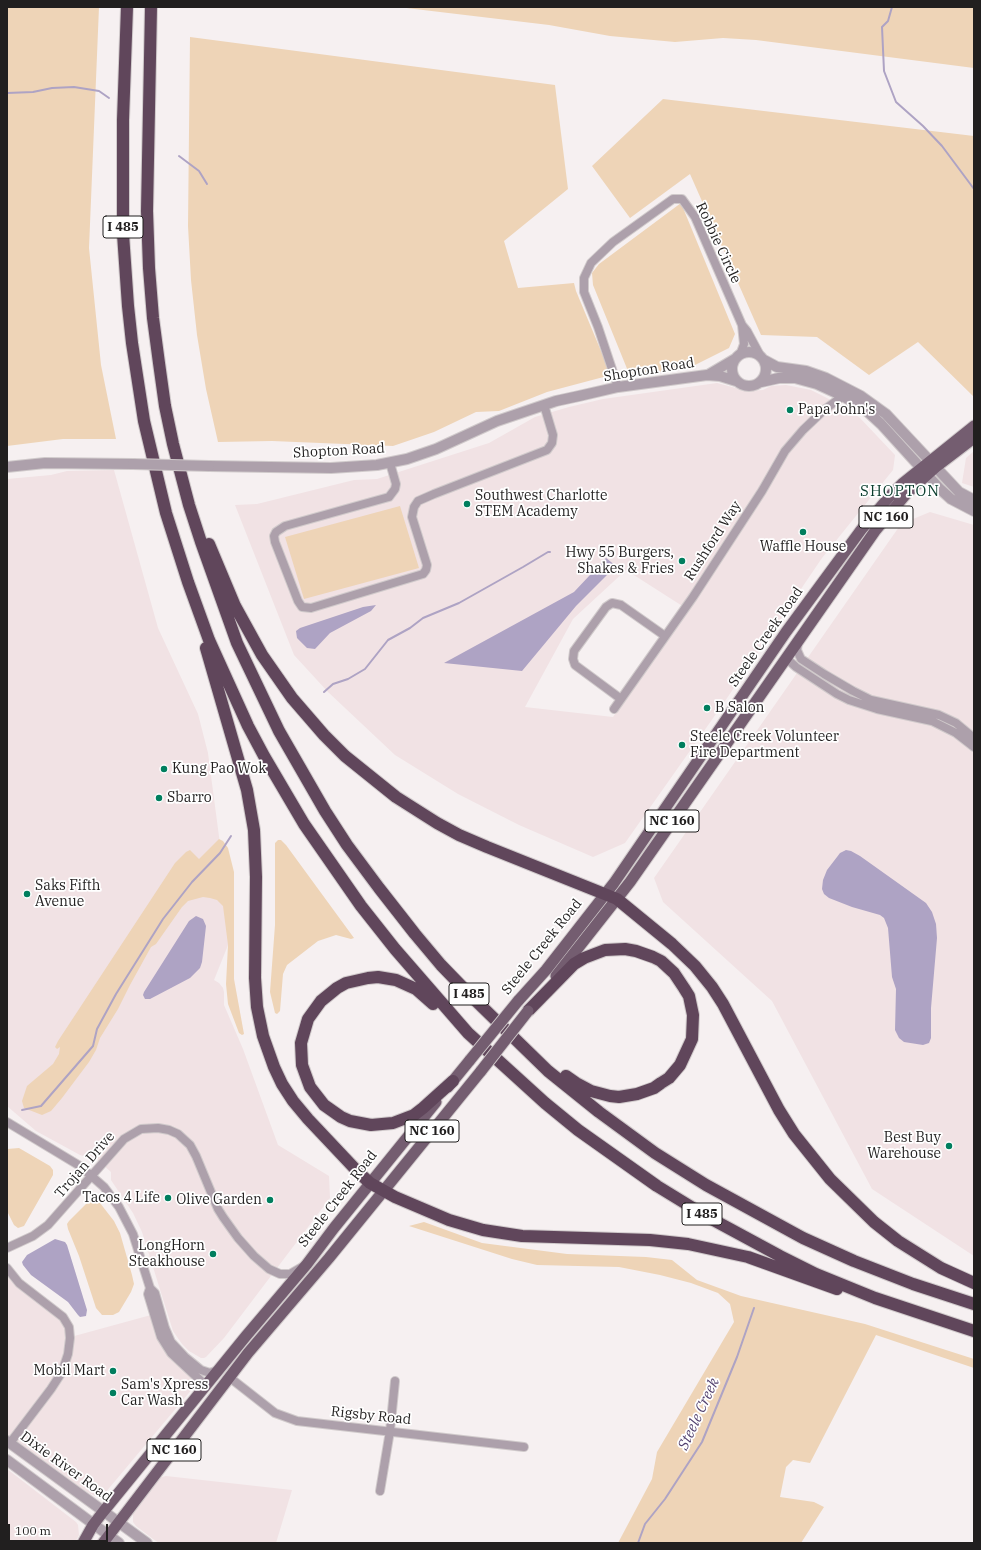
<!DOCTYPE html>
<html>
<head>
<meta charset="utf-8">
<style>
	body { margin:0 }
	#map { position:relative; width:981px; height:1550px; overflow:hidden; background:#f6f0f1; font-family:"IBM Plex Serif",serif }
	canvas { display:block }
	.frame { position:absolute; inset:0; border:8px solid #211f1f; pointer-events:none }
	.scale { position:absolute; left:8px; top:1524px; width:100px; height:18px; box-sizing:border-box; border:2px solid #211f1f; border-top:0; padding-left:5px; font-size:12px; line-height:14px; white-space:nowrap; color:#211f1f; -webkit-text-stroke:3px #fff; paint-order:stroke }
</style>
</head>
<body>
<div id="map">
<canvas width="981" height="1550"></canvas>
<div class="frame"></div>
<div class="scale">100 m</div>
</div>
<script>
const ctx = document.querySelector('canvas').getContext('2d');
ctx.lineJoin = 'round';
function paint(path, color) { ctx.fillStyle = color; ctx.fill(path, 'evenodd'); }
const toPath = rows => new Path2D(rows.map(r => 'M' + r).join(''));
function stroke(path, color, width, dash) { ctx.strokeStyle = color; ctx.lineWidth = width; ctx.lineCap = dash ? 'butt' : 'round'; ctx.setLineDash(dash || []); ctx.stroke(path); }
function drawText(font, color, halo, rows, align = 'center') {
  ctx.font = font + ' "IBM Plex Serif",serif'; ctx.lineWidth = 3.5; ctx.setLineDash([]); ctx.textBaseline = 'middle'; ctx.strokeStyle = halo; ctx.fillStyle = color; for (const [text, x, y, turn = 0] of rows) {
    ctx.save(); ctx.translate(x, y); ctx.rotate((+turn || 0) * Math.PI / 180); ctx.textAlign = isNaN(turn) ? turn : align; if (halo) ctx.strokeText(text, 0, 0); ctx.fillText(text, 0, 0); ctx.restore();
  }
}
const built = toPath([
	[717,383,747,391,763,390,771,386,786,385,811,390,821,395,848,409,860,418,895,455,893,470,822,558,723,704,625,843,593,857,519,825,458,794,395,755,328,692,294,655,235,505,257,504,354,480,377,479,489,443,535,417,569,407,603,399],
	[626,570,687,609,613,717,525,707,573,619],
	[974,451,974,487,962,483,966,458],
	[114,470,158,628,198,714,208,753,232,935,214,980,219,983,223,988,224,992,224,1005,243,1049,278,1145,329,1176,330,1198,224,1338,206,1357,204,1358,201,1358,189,1351,182,1344,173,1331,142,1232,133,1213,111,1180,111,1172,94,1157,89,1158,80,1155,36,1131,7,1106,7,479,51,475,67,471],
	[930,512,974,525,974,1256,872,1189,772,1001,663,902,654,878,901,524],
	[7,1276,14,1284,46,1307,63,1321,67,1338,151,1315,194,1379,193,1388,105,1493,95,1496,87,1492,7,1435],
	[7,1469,76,1522,78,1525,79,1535,75,1543,7,1543],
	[166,1476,292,1490,276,1543,159,1543,153,1539,136,1526,133,1522,133,1514,135,1508,158,1478]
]);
const green = toPath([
	[7,7,99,7,89,248,101,365,116,439,63,439,7,446],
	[398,7,974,7,974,68,756,40,723,38,675,42,610,36,549,25],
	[190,37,555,85,568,189,504,241,518,288,574,283,576,291,611,375,547,392,499,411,476,412,434,432,393,446,272,441,218,442,206,389,197,335,191,280,188,226],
	[663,99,974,136,974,397,918,342,869,375,817,337,761,335,690,174,630,218,592,166],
	[681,203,735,334,729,348,695,365,683,367,683,368,630,376,593,285,592,273,599,264],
	[400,506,419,568,304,599,285,537],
	[219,839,223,841,228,848,234,872,234,979,244,1034,242,1035,239,1033,228,1004,226,984,228,945,223,906,217,900,210,898,203,897,188,901,182,907,156,944,151,947,130,985,118,1009,100,1038,96,1050,89,1062,62,1098,51,1111,42,1115,24,1108,22,1101,27,1086,53,1064,59,1054,60,1047,57,1049,55,1047,58,1041,175,863,186,852,190,850,199,859],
	[278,840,281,840,286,845,354,938,351,939,336,935,318,941,287,965,283,974,280,1011,277,1014,275,1013,270,992,275,925,275,843],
	[19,1148,50,1166,53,1170,53,1175,24,1226,18,1228,14,1225,7,1211,7,1149],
	[91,1199,100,1203,114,1221,120,1233,132,1275,134,1284,131,1292,119,1312,113,1315,102,1315,96,1308,79,1256,68,1229,67,1224,69,1221],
	[424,1222,482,1243,567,1254,646,1257,672,1260,697,1280,741,1296,865,1324,974,1359,974,1368,876,1335,810,1463,793,1460,786,1467,780,1497,814,1502,824,1507,801,1543,618,1543,652,1479,657,1452,734,1322,730,1304,718,1293,691,1283,660,1275,619,1267,537,1265,512,1259,409,1226]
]);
const water = toPath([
	[606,558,616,566,576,606,522,671,444,663,574,592],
	[376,605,371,611,330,633,315,649,307,648,297,638,296,631,300,628,363,607],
	[846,850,851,851,860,856,926,903,932,912,936,924,937,938,931,1008,931,1038,929,1043,923,1045,904,1042,899,1038,895,1030,896,989,892,977,888,928,884,918,880,915,852,907,829,898,824,894,822,889,823,880,827,870,837,857,840,853],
	[196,916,203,919,206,926,202,962,200,968,190,978,171,988,150,999,145,999,143,995,144,992,189,921],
	[55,1239,65,1242,67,1245,87,1310,86,1316,80,1317,78,1315,68,1302,31,1275,23,1265,22,1262,27,1255]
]);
const stream = toPath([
	[892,7,888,21,882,27,884,71,896,102,923,126,942,146,974,189],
	[7,93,33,92,52,88,74,87,99,91,109,98],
	[179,156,199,171,207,184],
	[324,692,333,684,348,679,365,669,388,640,410,628,423,618,459,603,523,567,548,552,550,552],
	[22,1110,41,1106,93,1046,97,1029,116,994,163,919,192,882,220,853,231,836],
	[638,1543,645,1524,665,1499,702,1442,737,1357,754,1308]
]);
const minor = toPath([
	[740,355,744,344,742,325],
	[618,387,598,327,584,292,584,278,591,263,613,242,673,199,682,199,695,217,742,325,747,331,761,357],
	[390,463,396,484,395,489,389,497,285,526,276,532,274,536,275,542,298,601,302,607,311,608,423,574,426,570,427,565,412,517,414,507,418,501,434,494,547,450,552,443,553,435,544,405],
	[798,642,797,650,801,659,824,674,853,691,871,700,939,715,956,723,974,738],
	[786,658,796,667,837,694,849,700,877,709,932,721,956,733,974,747],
	[621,699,575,665,573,659,574,651,606,607,612,603,621,605,665,636],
	[614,709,693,597,762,491,785,451,803,430,824,410,843,396],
	[7,1122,80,1166,104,1187,119,1207,133,1234,150,1288,155,1293,165,1328,171,1342,185,1357,201,1370,210,1373,218,1370],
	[7,1248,33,1236,48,1225,124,1139,141,1129,158,1128,169,1130,178,1134,190,1145,196,1156,218,1209,223,1217,238,1238,254,1256,269,1269,280,1274,290,1274,302,1267],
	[7,1268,19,1283,63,1317,69,1327,70,1338,68,1354,62,1372,51,1389,10,1443],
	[150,1288,148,1294,161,1337,171,1353,201,1381,200,1393],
	[229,1377,275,1413,297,1421,524,1447],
	[380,1491,390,1431,395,1381]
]);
const tertiary = toPath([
	'732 369a17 17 0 1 1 34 0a17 17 0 1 1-34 0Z',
	[764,360,777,367,806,371,826,378,861,396,886,414,959,492,974,500],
	[708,375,735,359],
	[761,382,779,378,795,378,817,384,843,396,868,412,881,424,940,489,951,499,974,511],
	[209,466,331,468,377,465,407,459,436,449,497,421,556,401,579,396,618,387,707,375,720,376,736,381],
	[7,467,45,463,133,464],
	[7,1441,147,1543],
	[7,1460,119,1543]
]);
const primary = toPath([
	[556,976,630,882,875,531,907,493,936,467,974,438],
	[518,1001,546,970,614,883,786,632,861,530,890,496,903,483,974,426],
	[448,1087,470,1060],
	[83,1543,93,1525,103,1512,246,1336,307,1264,334,1228,436,1102],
	[103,1543,248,1353,329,1258,481,1071]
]);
const motorway = toPath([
	[127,7,123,120,123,234,128,306,132,343,144,421,166,513,188,582,209,640,248,726,264,756,304,824,361,906,395,949,468,1033,545,1103,578,1130,657,1186,706,1216,780,1256,816,1274,875,1298,974,1331],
	[151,7,147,211,149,268,153,318,159,363,165,406,173,444,189,505,201,542,237,643,279,731,325,811,347,845,379,888,415,934,441,965,473,998,548,1071,599,1112,655,1153,706,1185,803,1238,854,1261,913,1284,974,1304],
	[209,544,235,606,262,655,292,698,324,735,345,756,396,797,437,823,459,835,487,847,617,899,672,944,695,966,712,987,723,1004,779,1110,794,1134,830,1179,874,1222,898,1241,941,1268,974,1283],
	[206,648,247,790,254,830,256,877,255,978,257,1007,263,1036,274,1067,282,1084,293,1101,308,1119,358,1172,370,1183,395,1197,449,1220,483,1230,522,1236,650,1240,688,1244,748,1257,837,1289],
	[433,1004,416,989,396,980,378,977,368,978,346,983,337,988,321,1001,308,1019,301,1043,302,1065,310,1087,324,1105,341,1117,350,1121,371,1125,393,1123,414,1115,423,1108,453,1081],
	[528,1011,574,964,584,958,605,950,625,949,636,951,653,957,661,961,674,973,684,988,689,996,693,1015,692,1039,680,1065,669,1078,661,1083,654,1088,637,1094,619,1097,610,1096,591,1091,576,1083,566,1076]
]);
const tertiaryBridge = toPath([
	[133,464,209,466]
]);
const primaryBridge = toPath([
	[470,1060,518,1001],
	[481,1071,528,1011]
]);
const markers = [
	[790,410,4,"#007e5e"],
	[467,504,4,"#007e5e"],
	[803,532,4,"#007e5e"],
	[682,561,4,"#007e5e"],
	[707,708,4,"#007e5e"],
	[682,745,4,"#007e5e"],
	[164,769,4,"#007e5e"],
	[159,798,4,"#007e5e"],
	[27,894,4,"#007e5e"],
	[949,1146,4,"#007e5e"],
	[168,1198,4,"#007e5e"],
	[270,1200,4,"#007e5e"],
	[213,1254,4,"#007e5e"],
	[113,1371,4,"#007e5e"],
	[113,1393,4,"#007e5e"]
];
const shields = [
	[123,227,40],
	[886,517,54],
	[672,821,54],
	[469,994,40],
	[432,1131,54],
	[702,1214,40],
	[174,1450,54]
];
const shieldNames = [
	["I 485",123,227],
	["NC 160",886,517],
	["NC 160",672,821],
	["I 485",469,994],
	["NC 160",432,1131],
	["I 485",702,1214],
	["NC 160",174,1450]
];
const streetNames = [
	["Robbie Circle",718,243,65],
	["Shopton Road",649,370,-9],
	["Shopton Road",339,451,-3],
	["Rushford Way",713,541,-57],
	["Steele Creek Road",766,637,-55],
	["Steele Creek Road",542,947,-51],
	["Trojan Drive",85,1165,-49],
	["Steele Creek Road",338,1199,-52],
	["Rigsby Road",371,1416,6],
	["Dixie River Road",66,1467,36]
];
const poiNames = [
	["Papa John's",798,410],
	["Southwest Charlotte",475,496],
	["STEM Academy",475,512],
	["Waffle House",803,547,"center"],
	["Hwy 55 Burgers,",674,553,"right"],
	["Shakes & Fries",674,569,"right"],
	["B Salon",715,708],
	["Steele Creek Volunteer",690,737],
	["Fire Department",690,753],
	["Kung Pao Wok",172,769],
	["Sbarro",167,798],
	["Saks Fifth",35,886],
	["Avenue",35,902],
	["Best Buy",941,1138,"right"],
	["Warehouse",941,1154,"right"],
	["Tacos 4 Life",160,1198,"right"],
	["Olive Garden",262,1200,"right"],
	["LongHorn",205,1246,"right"],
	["Steakhouse",205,1262,"right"],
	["Mobil Mart",105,1371,"right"],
	["Sam's Xpress",121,1385],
	["Car Wash",121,1401]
];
const neighbourhoodNames = [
	["SHOPTON",900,492]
];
const waterNames = [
	["Steele Creek",699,1414,-65]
];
paint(built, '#f1e2e4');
paint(green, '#eed4b7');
paint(water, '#aea3c4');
stroke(stream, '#aea3c4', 2);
stroke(minor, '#d0cacb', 10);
stroke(tertiary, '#d0cacb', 12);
stroke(primary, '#d0cacb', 13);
stroke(motorway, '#d0cacb', 14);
stroke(minor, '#ada0ab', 8);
stroke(tertiary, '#ada0ab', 10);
stroke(primary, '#745d70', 11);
stroke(motorway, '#60465b', 12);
stroke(tertiaryBridge, '#d0cacb', 12, []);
stroke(primaryBridge, '#d0cacb', 13, []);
stroke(tertiaryBridge, '#ada0ab', 10);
stroke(primaryBridge, '#745d70', 11);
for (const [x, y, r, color] of markers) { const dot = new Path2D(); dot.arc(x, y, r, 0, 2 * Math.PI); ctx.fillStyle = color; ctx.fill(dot); stroke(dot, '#fff', 1.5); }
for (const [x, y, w] of shields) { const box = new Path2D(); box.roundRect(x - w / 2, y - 11, w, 22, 3); ctx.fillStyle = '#fff'; ctx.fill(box); stroke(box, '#211f1f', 1); }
drawText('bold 13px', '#211f1f', null, shieldNames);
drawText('14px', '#211f1f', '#fff', streetNames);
drawText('14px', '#211f1f', '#fff', poiNames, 'left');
ctx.letterSpacing = '1px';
drawText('15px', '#0a3d2d', '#fff', neighbourhoodNames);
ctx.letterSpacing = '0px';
drawText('italic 15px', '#52416f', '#fff', waterNames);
</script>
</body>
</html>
